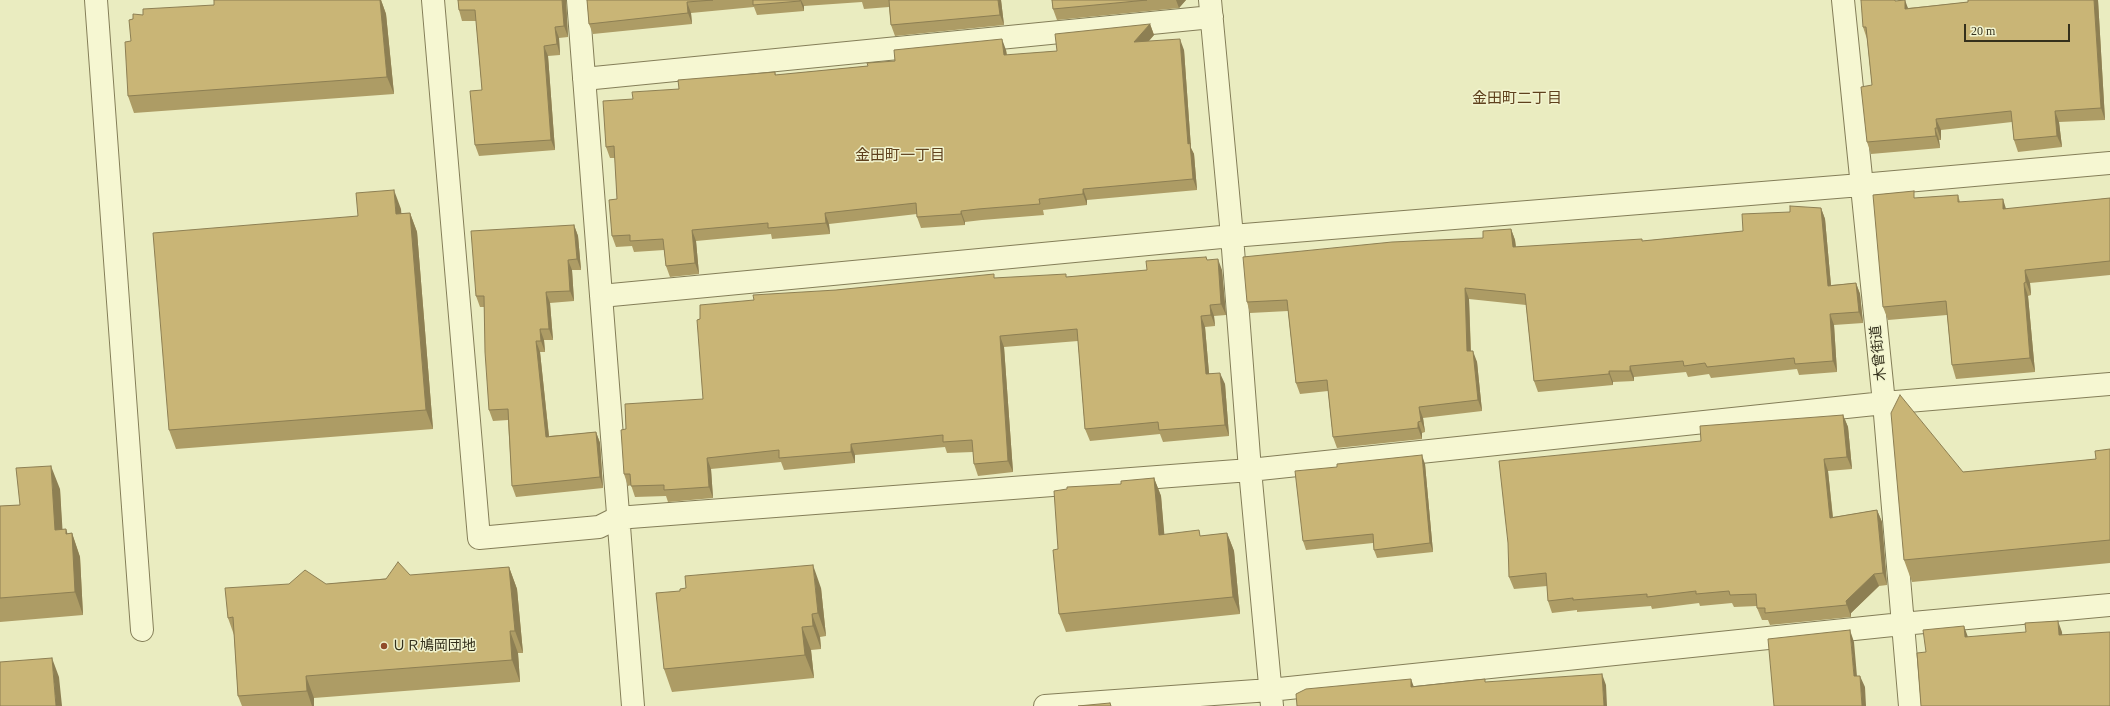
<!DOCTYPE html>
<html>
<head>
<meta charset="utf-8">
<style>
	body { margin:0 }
	#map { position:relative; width:2110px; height:706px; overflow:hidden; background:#eaecc0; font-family:"Times New Roman",serif }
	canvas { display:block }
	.scale { position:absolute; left:1964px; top:24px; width:106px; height:18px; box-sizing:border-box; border:2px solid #34301c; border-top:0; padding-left:5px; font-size:12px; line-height:14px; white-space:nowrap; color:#34301c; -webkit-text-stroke:3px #f2f4cf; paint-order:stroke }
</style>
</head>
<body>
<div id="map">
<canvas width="2110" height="706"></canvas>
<div class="scale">20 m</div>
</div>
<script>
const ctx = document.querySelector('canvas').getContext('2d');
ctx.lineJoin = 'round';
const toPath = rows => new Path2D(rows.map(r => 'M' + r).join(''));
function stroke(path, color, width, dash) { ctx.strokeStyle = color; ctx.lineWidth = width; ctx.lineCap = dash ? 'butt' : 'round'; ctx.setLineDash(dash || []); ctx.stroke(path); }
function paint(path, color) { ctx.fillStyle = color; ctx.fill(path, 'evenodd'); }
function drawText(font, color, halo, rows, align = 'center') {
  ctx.font = font + ' "Times New Roman","Noto Sans JP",serif'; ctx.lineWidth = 3; ctx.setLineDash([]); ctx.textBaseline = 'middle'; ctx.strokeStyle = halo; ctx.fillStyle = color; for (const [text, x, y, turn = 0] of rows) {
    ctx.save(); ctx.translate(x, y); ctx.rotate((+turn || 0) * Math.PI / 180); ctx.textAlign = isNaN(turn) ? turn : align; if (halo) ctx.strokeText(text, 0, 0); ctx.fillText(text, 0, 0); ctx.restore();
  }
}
const minor = toPath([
	[96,0,142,630],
	[433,0,479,538,599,527,617,518,1250,470,1884,403,2110,384],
	[578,0,633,706],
	[1210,0,1232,236,1250,470,1272,706],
	[1843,0,1884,403,1910,706],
	[584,79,1212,17],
	[601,296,1232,236,1861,185,2110,163],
	[1045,706,1270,690,1902,624,2110,605]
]);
const wall = toPath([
	[214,0,381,0,386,14,394,94,134,113,128,96,133,19,214,5],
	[458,0,566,0,568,37,559,38,560,55,548,56,555,150,479,156,475,145,482,90,476,21,462,21,459,10],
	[587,0,1001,0,1004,25,895,36,891,25,889,7,864,9,862,2,804,6,804,11,757,15,754,7,691,13,692,24,593,34,589,24],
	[1052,0,1186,0,1179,8,1057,20,1053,9],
	[1899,0,1908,8,1968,2,1968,0,2098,0,2105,120,2059,122,2062,147,2018,152,2014,140,2012,122,1941,130,1941,140,1939,140,1940,148,1871,154,1867,142,1872,85,1867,39,1863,27],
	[1150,24,1154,35,1149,41,1184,50,1191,148,1194,154,1197,190,1087,200,1087,205,1043,210,1044,215,982,220,965,222,965,225,921,228,917,217,917,214,829,224,830,234,772,239,771,234,696,241,699,274,670,277,666,266,664,250,634,252,632,246,616,247,612,236,617,199,615,158,610,158,606,147,633,99,679,89,775,72,776,75,868,66,895,61,1006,50,1007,55,1057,51],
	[1958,195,1960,202,2006,209,2110,198,2110,275,2030,283,2031,295,2028,296,2035,372,1956,379,1952,365,1947,315,1888,320,1883,307,1916,198],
	[1821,208,1825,219,1831,285,1856,283,1860,294,1863,323,1834,325,1837,372,1799,375,1797,369,1711,378,1709,374,1688,377,1686,372,1634,377,1634,381,1613,382,1613,385,1538,392,1534,381,1526,305,1469,299,1471,351,1477,362,1482,411,1423,418,1425,432,1422,433,1422,439,1337,448,1333,437,1328,391,1300,394,1296,383,1288,311,1250,313,1247,302,1483,238,1511,229,1515,240,1516,247,1642,241,1743,231,1790,212],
	[401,209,401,213,410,213,417,232,433,429,176,449,169,430,358,216],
	[574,225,578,236,581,270,572,270,574,301,550,303,553,340,544,340,545,352,540,352,549,436,596,432,600,443,603,488,516,497,512,486,508,420,493,421,489,410,484,307,480,307,476,296],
	[1208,260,1222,270,1226,315,1214,316,1215,326,1205,327,1209,373,1225,384,1229,436,1163,442,1160,434,1090,441,1085,429,1078,341,1004,347,1013,472,978,476,974,464,973,452,947,453,945,447,855,455,855,463,784,470,781,462,711,469,713,498,668,502,666,496,635,497,631,485,628,486,624,474,626,429,703,399,700,319,754,300,836,290,995,278,1067,277,1147,270],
	[1843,415,1848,427,1852,469,1828,471,1833,517,1877,510,1882,522,1887,585,1879,586,1851,613,1851,617,1770,625,1768,620,1762,620,1757,608,1757,606,1734,607,1732,603,1700,606,1699,603,1652,609,1651,606,1577,612,1577,610,1552,613,1548,601,1547,586,1514,589,1509,577,1701,441],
	[2110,449,2110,563,1912,582,1904,560,1963,472,2096,459],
	[1425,464,1433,552,1377,558,1374,550,1373,543,1306,550,1303,541],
	[1154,478,1161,496,1164,535,1201,536,1227,533,1234,551,1240,614,1066,632,1059,614,1058,549,1121,484],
	[60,489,62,530,66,529,67,534,72,533,80,557,83,615,0,622,0,506,20,505],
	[509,567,517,589,523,653,518,653,520,682,314,698,314,706,242,706,238,696,234,635,228,618,326,584],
	[821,588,826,636,820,637,821,649,811,650,814,678,672,692,664,669]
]);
const shadedWall = toPath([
	[380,0,381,0,386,14,394,94,387,77],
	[562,0,566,0,568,37,564,26],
	[800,0,801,0,804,6,804,11],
	[998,0,1001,0,1004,25,1000,15],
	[1176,0,1186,0,1179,8],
	[1905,0,1909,11,1905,9],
	[2094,0,2098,0,2105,120,2101,108],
	[687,2,691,13,692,24,688,13],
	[1150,24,1154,35,1138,53,1134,42],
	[555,27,559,38,560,55,557,44],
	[1002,39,1006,50,1008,66,1004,55],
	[1180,39,1184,50,1191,148,1194,154,1197,190,1193,179,1188,144],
	[544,46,548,56,555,150,551,140],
	[2055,111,2059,122,2062,147,2057,136],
	[1936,119,1941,130,1941,140,1937,128],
	[1935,128,1939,140,1940,148,1936,136],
	[1083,189,1087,200,1087,205,1083,194],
	[394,190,401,209,403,233,396,214],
	[2003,199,2007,212,2003,209],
	[1821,208,1825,219,1832,297,1828,286],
	[961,211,965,222,965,225,961,214],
	[410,213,417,232,433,429,426,410],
	[825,213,829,224,830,234,826,223],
	[574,225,578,236,581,270,577,259],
	[1511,229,1515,240,1517,258,1513,247],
	[692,230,696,241,699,274,695,263],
	[1218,259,1222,270,1226,315,1221,304],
	[568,260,572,270,574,301,570,291],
	[2025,270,2030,283,2031,295,2026,282],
	[1856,283,1860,294,1863,323,1859,312],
	[2024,283,2028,296,2035,372,2030,358],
	[1465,288,1469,299,1471,362,1467,351],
	[546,292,550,303,553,340,549,329],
	[1210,305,1214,316,1215,326,1211,315],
	[1830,314,1834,325,1837,372,1833,361],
	[1201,316,1205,327,1210,385,1206,374],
	[540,329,544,340,545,352,541,341],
	[1000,336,1004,347,1013,472,1008,461],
	[536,341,540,352,550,447,546,437],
	[1473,351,1477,362,1482,411,1478,400],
	[1630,366,1634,377,1634,381,1630,371],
	[1609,371,1613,382,1613,385,1609,374],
	[1220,373,1225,384,1229,436,1225,425],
	[1419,407,1423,418,1425,432,1421,421],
	[1843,415,1848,427,1852,469,1847,457],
	[1418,422,1422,433,1422,439,1418,428],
	[596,432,600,443,603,488,600,477],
	[851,444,855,455,855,463,851,452],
	[1422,455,1425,464,1433,552,1430,543],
	[707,458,711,469,713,498,709,487],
	[1824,459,1828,471,1834,530,1830,518],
	[51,466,60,489,64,554,55,530],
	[1154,478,1161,496,1166,553,1159,535],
	[1877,510,1882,522,1887,585,1883,573],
	[66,529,72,547,72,533,80,557,83,615,75,592,66,534],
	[1227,533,1234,551,1240,614,1233,597],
	[813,565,821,588,826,636,818,613],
	[509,567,517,589,523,653,515,631],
	[1874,574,1879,586,1851,613,1851,617,1847,605,1846,601],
	[812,614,820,637,821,649,813,626],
	[2058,621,2062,632,2063,647,2059,635],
	[1964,626,1968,637,1965,637],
	[802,627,811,650,814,678,805,655],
	[1850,630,1854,642,1858,688,1854,676],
	[510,631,518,653,520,682,512,660],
	[52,658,59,677,62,706,56,706],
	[1602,674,1606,685,1607,706,1604,706],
	[306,676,314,698,314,706,312,706,307,691],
	[1860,676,1865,687,1866,706,1862,706],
	[1411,679,1415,690,1411,687]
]);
const building = toPath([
	[214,0,380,0,387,77,128,96,125,42,131,41,129,20,133,19,133,14,143,15,143,9,214,5,214,0],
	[458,0,562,0,564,26,555,27,557,44,544,46,551,140,475,145,470,91,482,90,475,10,459,10,458,0],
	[587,0,713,0,687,2,688,13,589,24,587,0],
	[753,0,800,0,800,1,753,5,753,0],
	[889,0,998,0,1000,15,891,25,889,0],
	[1052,0,1147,0,1053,9,1052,0],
	[1861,0,1895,0,1895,1,1905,0,1905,9,1968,2,1968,0,2094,0,2101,108,2055,111,2057,136,2014,140,2011,111,1936,119,1937,128,1935,128,1936,136,1867,142,1861,87,1872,85,1866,27,1863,27,1861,0],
	[1150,24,1134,42,1180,39,1188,144,1190,143,1193,179,1083,189,1083,194,1039,199,1040,204,978,209,961,211,961,214,917,217,916,203,825,213,826,223,768,228,768,223,692,230,695,263,666,266,663,239,630,241,630,235,612,236,609,200,617,199,614,146,606,147,603,101,633,99,632,92,679,89,678,80,775,72,775,75,868,66,867,63,895,61,894,50,1002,39,1004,55,1057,51,1055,34,1150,24],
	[394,190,396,214,410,213,426,410,169,430,153,233,358,216,356,193,394,190],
	[1914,191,1914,198,1958,195,1958,202,2003,199,2003,209,2110,198,2110,261,2025,270,2026,282,2024,283,2030,358,1952,365,1946,301,1883,307,1873,195,1914,191],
	[1790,206,1821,208,1828,286,1856,283,1859,312,1830,314,1833,361,1795,364,1794,358,1707,367,1705,363,1684,366,1683,361,1630,366,1630,371,1609,371,1609,374,1534,381,1525,294,1465,288,1467,351,1473,351,1478,400,1419,407,1421,421,1418,422,1418,428,1333,437,1327,380,1296,383,1287,300,1247,302,1243,257,1392,242,1483,238,1483,231,1511,229,1513,247,1642,239,1642,241,1743,231,1742,214,1790,212,1790,206],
	[574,225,577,259,568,260,570,291,546,292,549,329,540,329,541,341,536,341,546,437,596,432,600,477,512,486,508,409,489,410,485,352,484,296,476,296,471,231,574,225],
	[1206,257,1207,260,1218,259,1221,304,1210,305,1211,315,1201,316,1206,374,1220,373,1225,425,1159,430,1158,422,1085,429,1077,329,1000,336,1008,461,974,464,972,440,943,442,943,435,851,444,851,452,779,458,779,450,707,458,709,487,664,490,664,485,631,486,630,474,624,474,621,430,626,429,625,404,703,399,697,320,700,319,700,305,754,300,753,295,836,290,994,274,994,278,1066,274,1066,277,1147,270,1146,261,1206,257],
	[1900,395,1963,472,2096,459,2095,451,2110,449,2110,540,1904,560,1891,413,1900,395],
	[1843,415,1847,457,1824,459,1830,518,1877,510,1883,573,1874,574,1846,601,1847,605,1765,613,1765,608,1757,608,1756,594,1730,595,1729,591,1696,594,1696,591,1647,597,1647,594,1573,600,1573,598,1548,601,1546,573,1509,577,1508,543,1499,461,1701,441,1700,426,1843,415],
	[1422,455,1430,543,1374,550,1373,534,1303,541,1295,471,1337,467,1337,464,1422,455],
	[51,466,55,530,66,529,66,534,72,533,75,592,0,598,0,506,20,505,16,468,51,466],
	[1154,478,1159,535,1199,530,1200,536,1227,533,1233,597,1059,614,1053,550,1058,549,1054,491,1067,489,1067,487,1121,484,1121,481,1154,478],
	[398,562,410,575,509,567,515,631,510,631,512,660,306,676,307,691,238,696,233,617,228,618,225,588,289,584,305,570,326,584,386,579,398,562],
	[813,565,818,613,812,614,813,626,802,627,805,655,664,669,656,593,680,591,680,589,686,588,685,576,813,565],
	[2058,621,2059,635,2110,632,2110,706,1921,706,1917,653,1926,652,1923,630,1964,626,1965,637,2026,632,2025,623,2058,621],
	[1850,630,1854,676,1860,676,1862,706,1774,706,1768,639,1850,630],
	[52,658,56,706,0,706,0,662,52,658],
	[1602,674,1604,706,1297,706,1296,694,1306,689,1411,679,1411,687,1485,679,1485,682,1602,674],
	[1110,703,1111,706,1078,706,1110,703]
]);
const markers = [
	[384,646,4,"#914c2a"]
];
const streetNames = [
	["木曾街道",1879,353,-96]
];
const poiNames = [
	["ＵＲ鳩岡団地",392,646]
];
const neighbourhoodNames = [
	["金田町二丁目",1517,99],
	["金田町一丁目",900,156]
];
stroke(minor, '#847e58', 24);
stroke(minor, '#f6f7d2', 22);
paint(wall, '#ad9c65');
paint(shadedWall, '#8d7f53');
paint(building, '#c9b576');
stroke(building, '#8d7f53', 1);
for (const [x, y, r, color] of markers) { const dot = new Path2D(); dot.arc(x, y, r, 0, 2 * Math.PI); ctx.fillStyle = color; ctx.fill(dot); stroke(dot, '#f2f4cf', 1.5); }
drawText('14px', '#34301c', '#f2f4cf', streetNames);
drawText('14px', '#34301c', '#f2f4cf', poiNames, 'left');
drawText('15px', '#5f411d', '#f2f4cf', neighbourhoodNames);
</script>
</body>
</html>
